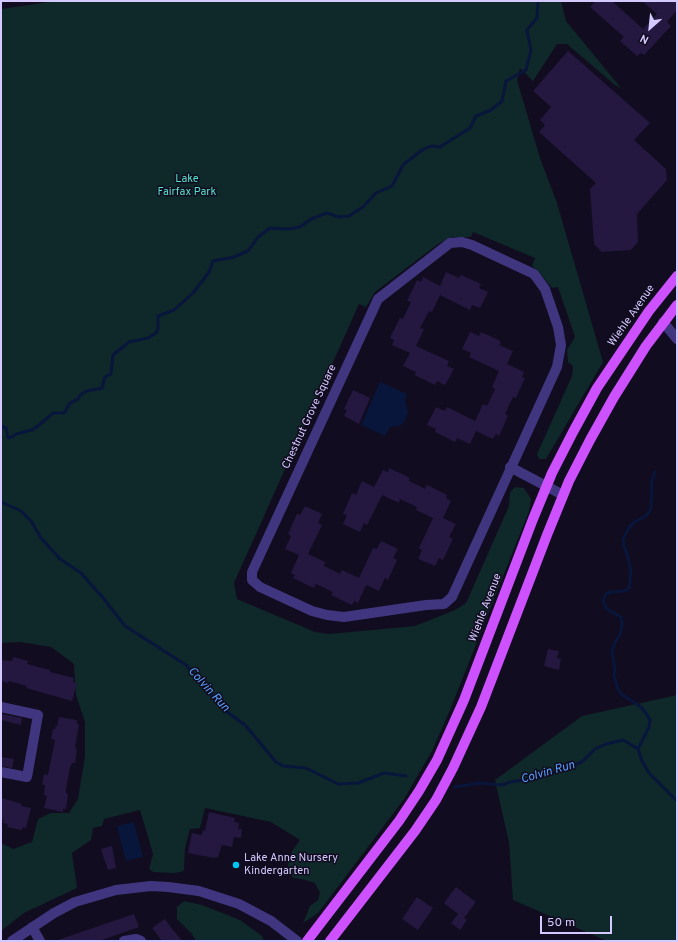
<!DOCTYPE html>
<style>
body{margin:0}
#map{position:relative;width:678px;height:942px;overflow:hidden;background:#110c1f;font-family:Overpass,sans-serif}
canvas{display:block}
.frame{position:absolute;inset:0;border:2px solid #d5caff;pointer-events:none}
.north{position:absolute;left:630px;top:8px;width:40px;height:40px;-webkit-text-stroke:3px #110c1f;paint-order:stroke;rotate:207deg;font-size:11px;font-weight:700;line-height:16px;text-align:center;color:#d5caff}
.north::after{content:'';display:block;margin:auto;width:14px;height:18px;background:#d5caff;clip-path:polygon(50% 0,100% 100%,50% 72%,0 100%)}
.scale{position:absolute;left:540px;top:916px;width:72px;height:18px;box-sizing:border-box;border:2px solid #d5caff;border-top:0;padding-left:5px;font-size:12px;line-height:14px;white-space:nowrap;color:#d5caff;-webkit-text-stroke:3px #110c1f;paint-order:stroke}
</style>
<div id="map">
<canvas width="678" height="942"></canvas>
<div class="frame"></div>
<div class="north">N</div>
<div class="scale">50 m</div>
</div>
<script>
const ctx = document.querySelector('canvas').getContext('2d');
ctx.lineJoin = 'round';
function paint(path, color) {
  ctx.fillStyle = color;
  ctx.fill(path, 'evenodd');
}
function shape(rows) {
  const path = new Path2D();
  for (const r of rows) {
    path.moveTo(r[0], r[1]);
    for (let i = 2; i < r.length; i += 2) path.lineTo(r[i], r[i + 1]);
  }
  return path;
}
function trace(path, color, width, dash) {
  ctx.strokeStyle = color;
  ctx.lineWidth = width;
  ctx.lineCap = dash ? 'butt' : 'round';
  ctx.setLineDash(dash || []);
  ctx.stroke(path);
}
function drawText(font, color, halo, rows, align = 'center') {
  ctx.font = font + ' Overpass,sans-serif';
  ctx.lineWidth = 3;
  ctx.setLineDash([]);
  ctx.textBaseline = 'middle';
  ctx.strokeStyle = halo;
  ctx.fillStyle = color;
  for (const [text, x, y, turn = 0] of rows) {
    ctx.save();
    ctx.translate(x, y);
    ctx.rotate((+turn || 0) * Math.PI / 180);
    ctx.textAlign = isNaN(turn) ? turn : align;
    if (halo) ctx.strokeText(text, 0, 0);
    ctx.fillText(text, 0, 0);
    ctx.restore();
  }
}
paint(shape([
 [56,1,561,1,566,21,621,88,615,85,567,44,557,44,533,81,520,68,517,80,540,158,557,203,603,362,546,459,539,459,537,454,572,376,573,366,568,362,567,350,575,337,558,287,552,288,537,270,532,266,535,258,473,232,471,237,452,237,438,244,375,292,366,307,359,304,234,583,237,599,315,632,329,634,415,626,455,610,466,603,509,506,510,492,515,487,524,488,531,499,529,511,450,710,432,751,404,799,362,855,318,913,303,923,310,906,318,900,320,893,315,883,302,879,294,878,289,874,288,861,292,851,300,840,271,822,205,808,200,828,190,829,185,848,184,870,181,872,173,873,153,872,149,869,153,854,140,810,104,819,102,826,93,828,91,840,72,853,77,888,24,913,1,931,1,843,13,849,32,842,38,819,51,813,69,813,78,799,85,756,85,722,76,695,74,664,51,647,20,642,1,643,1,9],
 [677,695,677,941,607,941,513,900,509,843,495,780,582,716],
 [184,901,202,905,240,920,262,936,264,941,196,941,192,934,177,919,177,907]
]), '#0f2829');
paint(shape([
 [380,382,407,394,405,400,408,412,404,423,399,426,390,427,385,436,361,425],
 [134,822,143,857,126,861,117,826]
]), '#08163c');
trace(shape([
 [1,426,6,428,8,438,12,437,16,434,32,430,38,426,53,413,64,413,70,403,78,399,80,395,87,391,102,388,105,377,111,374,113,355,129,342,148,338,156,333,158,329,158,316,174,310,193,293,209,272,213,261,234,257,248,251,258,237,270,228,288,229,300,227,311,219,327,213,339,217,349,216,363,207,376,193,392,186,403,165,422,150,431,146,440,147,470,128,476,116,491,110,502,101,506,81,526,70,531,50,527,30,537,18,538,1],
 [1,502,21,511,31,521,41,538,60,559,81,573,104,599,125,626,186,665,223,709,245,725,276,762,283,766,306,768,338,784,358,783,384,773,406,776],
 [638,749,649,727,650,720,647,715,641,707,621,694,618,689,614,675,615,669,612,652,615,642,620,635,622,625,621,617,608,610,605,606,603,600,606,594,611,592,625,591,629,588,631,571,628,557,624,546,623,539,630,526,635,522,647,515,651,508,652,481,655,472],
 [455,787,479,783,502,785,510,782,542,777,582,762,595,749,606,744,623,740,638,749,642,761,649,773,677,801]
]), '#08163c', 3);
paint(shape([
 [596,1,612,1,643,29,657,14,642,1,677,1,677,10,667,22,671,26,644,55,641,53,637,56,620,41,624,37,590,7],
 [568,51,650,123,634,140,666,169,667,180,637,214,638,242,631,250,602,252,594,244,590,189,596,183,539,132,545,125,540,120,551,107,533,91],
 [446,272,459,278,461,275,481,284,479,288,488,292,480,308,472,305,470,310,440,295,432,312,429,311,420,328,424,329,416,346,449,361,447,366,454,369,445,385,437,381,435,385,415,375,416,372,403,366,410,353,392,345,394,340,390,338,400,318,403,319,411,302,407,301,417,280,421,282,423,277,440,286],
 [470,332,479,336,481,332,501,341,499,345,513,351,507,364,524,372,522,377,525,378,516,398,513,397,505,414,508,416,499,436,496,434,493,439,476,431,470,444,457,438,455,442,435,432,436,429,427,425,436,407,445,411,447,407,475,421,483,404,487,406,495,389,492,387,499,371,469,357,471,353,462,349],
 [353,390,370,398,359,424,344,416,347,410,344,409],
 [389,468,410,478,409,481,425,489,427,485,447,495,446,498,451,501,443,518,456,524,449,537,453,539,443,560,439,558,435,566,418,559,422,550,419,548,433,518,416,510,417,507,400,499,399,503,382,495,367,525,364,523,360,532,343,524,347,515,343,514,352,493,356,495,362,481,374,487,383,470,388,472],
 [305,506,322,514,318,523,322,525,308,554,325,562,324,566,340,574,342,570,359,578,373,548,377,549,381,541,398,549,393,558,397,560,388,580,385,578,379,591,366,585,358,603,354,601,352,605,331,595,333,592,316,584,314,588,293,578,295,575,291,573,299,555,285,549,291,536,288,534,297,514,300,515],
 [548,649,559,651,557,658,561,659,559,670,544,666],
 [13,657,28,661,27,664,50,670,50,672,74,678,73,682,77,683,72,701,26,688,27,686,9,681,8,683,1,681,1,660,12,661],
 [1,714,22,718,21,725,1,720],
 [59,717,77,720,77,724,79,724,75,748,77,749,75,763,72,763,70,767,66,789,66,793,68,794,66,809,63,809,63,812,44,808,47,796,44,795,45,785,42,785,44,774,48,775,55,740,51,739,53,729,55,729,56,726,57,726],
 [1,757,14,759,12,768,1,766],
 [2,798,22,804,21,806,31,808,26,828,23,827,22,830,7,827,8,824,3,823,4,820,1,819,1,800],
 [209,812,235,818,234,822,239,823,238,829,242,829,241,838,234,837,232,847,222,845,218,857,215,857,214,858,188,853,192,833,202,835,203,830,205,831],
 [112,846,116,868,108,870,101,849],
 [456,887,476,902,464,918,467,920,460,930,451,923,458,914,444,903],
 [417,897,433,908,418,930,402,919],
 [134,914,139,927,99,941,58,941,58,940],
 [165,919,170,926,182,941,162,941,152,928]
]), '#241840');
trace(shape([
 [462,242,472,245,534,274,545,289,558,327,561,345,557,367,452,597,444,604,426,605,344,617,327,615,312,611,260,587,252,580,252,572,378,299,450,243,462,242],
 [663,322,677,339],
 [510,467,563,495],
 [1,707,38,715,27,777,1,772],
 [32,927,40,941],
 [12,941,54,913,75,902,116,890,151,886,168,887,199,891,239,904,271,921,297,941],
 [124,941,136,939,141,941]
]), '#40367f', 10);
trace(shape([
 [307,941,399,821,419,791,437,760,464,700,533,519,552,473,573,432,597,388,649,311,677,276],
 [330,941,415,831,436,800,453,768,481,707,547,535,569,481,590,440,614,397,646,346,677,305]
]), '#ce51ff', 10);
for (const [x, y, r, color] of [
 [236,865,4,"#00c6f5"]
]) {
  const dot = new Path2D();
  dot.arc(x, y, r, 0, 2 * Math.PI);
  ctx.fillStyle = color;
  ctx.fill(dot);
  trace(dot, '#110c1f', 1.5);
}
drawText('11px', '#55e0ca', '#110c1f', [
 ["Lake",187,180],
 ["Fairfax Park",187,193]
]);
drawText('11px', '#d5caff', '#110c1f', [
 ["Wiehle Avenue",632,316,-55],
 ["Chestnut Grove Square",310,417,-65],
 ["Wiehle Avenue",486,608,-69]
]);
drawText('11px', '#d5caff', '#110c1f', [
 ["Lake Anne Nursery",244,859],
 ["Kindergarten",244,872]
], 'left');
drawText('italic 12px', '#58a2ff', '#110c1f', [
 ["Colvin Run",208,690,48],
 ["Colvin Run",548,773,-16]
]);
</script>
